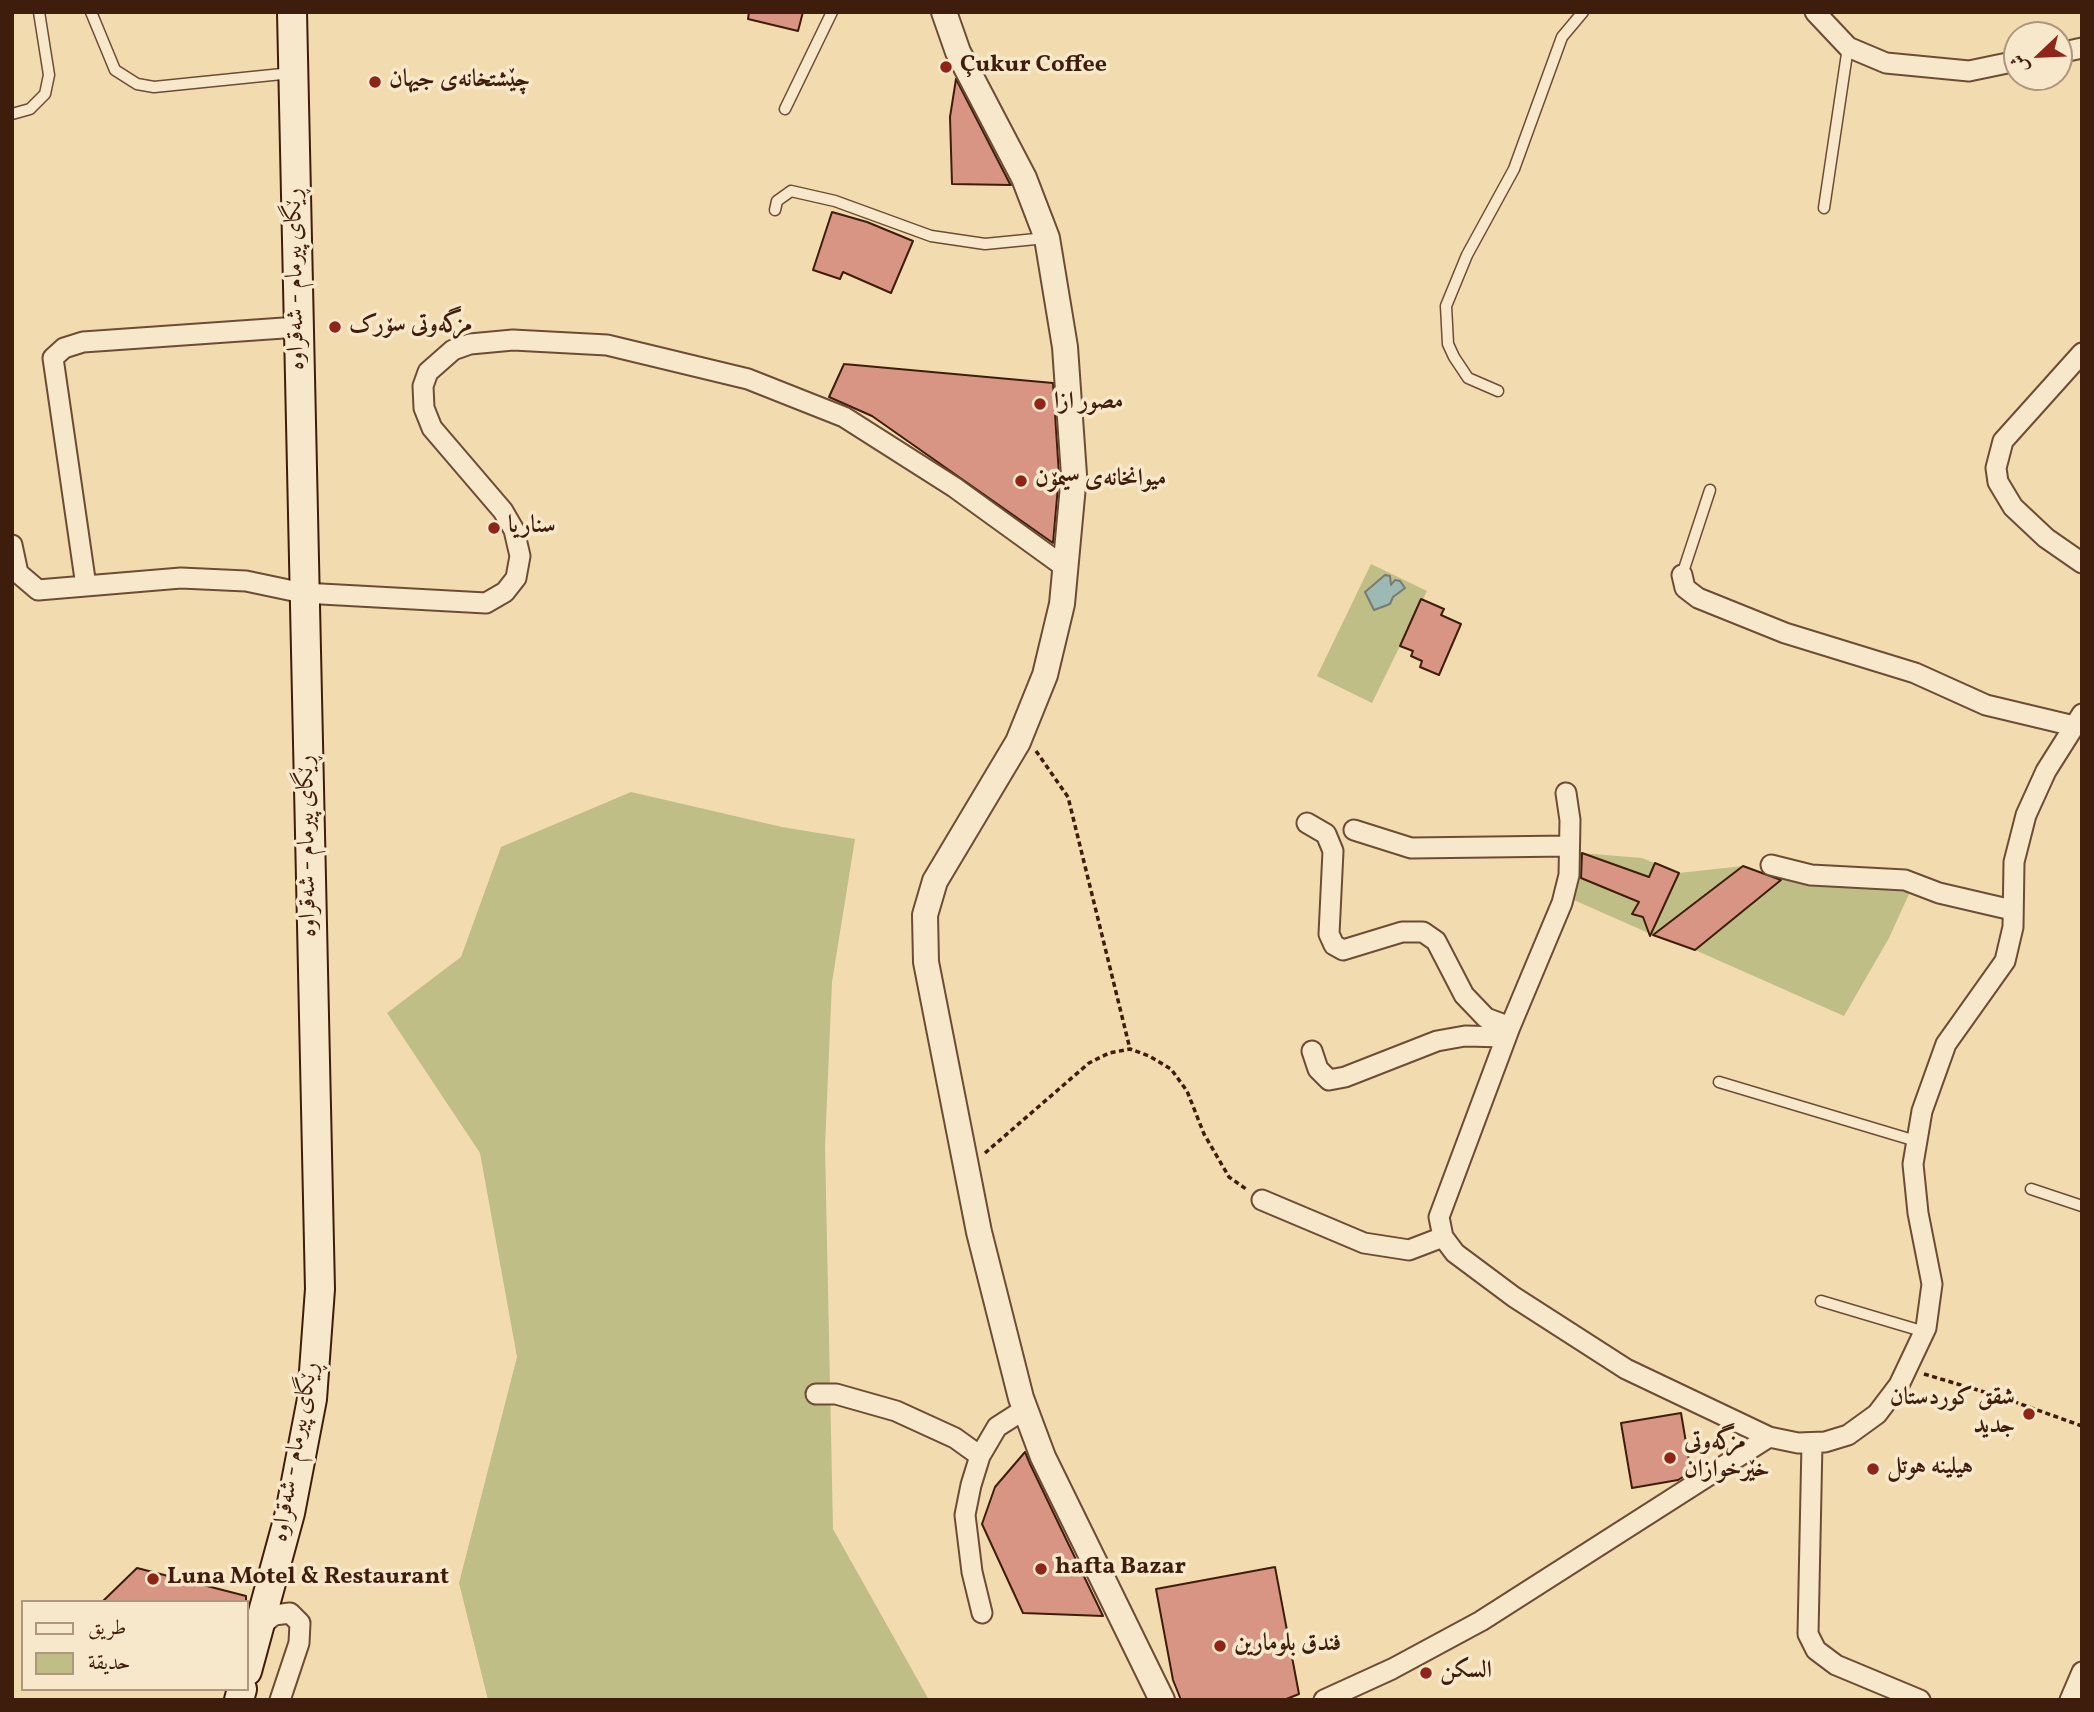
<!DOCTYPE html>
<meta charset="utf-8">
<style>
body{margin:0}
#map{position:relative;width:2094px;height:1712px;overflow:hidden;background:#f2dbaf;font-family:Vollkorn,Amiri,serif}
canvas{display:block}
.frame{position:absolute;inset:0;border:14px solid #3f1d0c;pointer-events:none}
.legend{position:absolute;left:21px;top:1600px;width:228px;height:91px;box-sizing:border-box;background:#f7e8cb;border:2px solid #ad977f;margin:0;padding:9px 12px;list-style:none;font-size:21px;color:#3f1d0c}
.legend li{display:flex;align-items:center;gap:14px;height:35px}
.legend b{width:35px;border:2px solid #ad977f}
.north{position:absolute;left:2003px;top:21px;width:70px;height:70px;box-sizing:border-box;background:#f7e8cb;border:2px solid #ad977f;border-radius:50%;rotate:247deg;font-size:19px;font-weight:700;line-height:28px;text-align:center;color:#3f1d0c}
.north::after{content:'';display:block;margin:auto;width:24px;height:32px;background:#8f2418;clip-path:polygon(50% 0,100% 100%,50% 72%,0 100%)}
</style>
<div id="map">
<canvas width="2094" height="1712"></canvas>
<div class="frame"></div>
<ul class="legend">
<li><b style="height:9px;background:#f7e8cb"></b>طريق</li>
<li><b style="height:19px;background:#bfbe87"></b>حديقة</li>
</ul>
<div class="north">ش</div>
</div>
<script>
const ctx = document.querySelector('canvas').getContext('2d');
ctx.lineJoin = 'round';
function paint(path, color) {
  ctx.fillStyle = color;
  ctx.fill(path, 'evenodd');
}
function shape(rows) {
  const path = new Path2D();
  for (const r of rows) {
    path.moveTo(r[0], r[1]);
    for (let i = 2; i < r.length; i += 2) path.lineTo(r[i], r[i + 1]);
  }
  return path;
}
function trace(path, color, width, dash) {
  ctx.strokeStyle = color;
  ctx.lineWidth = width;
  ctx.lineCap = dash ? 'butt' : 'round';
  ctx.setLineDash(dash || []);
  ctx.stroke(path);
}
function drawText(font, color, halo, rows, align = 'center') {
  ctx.font = font + ' Vollkorn,Amiri,serif';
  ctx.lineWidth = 7;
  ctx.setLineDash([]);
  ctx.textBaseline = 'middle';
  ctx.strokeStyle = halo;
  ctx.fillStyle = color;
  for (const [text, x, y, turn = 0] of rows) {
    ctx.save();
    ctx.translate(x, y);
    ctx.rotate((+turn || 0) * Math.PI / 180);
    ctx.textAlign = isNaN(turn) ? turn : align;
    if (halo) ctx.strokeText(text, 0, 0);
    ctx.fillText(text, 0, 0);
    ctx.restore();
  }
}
paint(shape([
 [1371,564,1427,591,1372,703,1317,676],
 [631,792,782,827,855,839,832,982,825,1146,833,1529,929,1700,488,1700,459,1583,517,1357,480,1153,387,1013,461,957,501,847],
 [1581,853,1642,858,1679,873,1743,866,1653,935,1567,897],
 [1785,877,1898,886,1909,894,1889,938,1844,1016,1695,950]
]), '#bfbe87');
const water = shape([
 [1385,575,1390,576,1391,585,1395,580,1400,581,1405,588,1393,597,1390,604,1374,610,1365,592,1385,575]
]);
paint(water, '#9db9b3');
trace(water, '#777b70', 2);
const building = shape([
 [749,12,803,12,798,31,748,19,749,12],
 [956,79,1010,184,1011,185,952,184,950,117,956,79],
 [832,212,867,222,913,241,891,293,843,272,840,279,813,270,832,212],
 [844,364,1053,383,1059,475,1053,543,872,416,829,397,844,364],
 [1421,599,1444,609,1441,615,1461,624,1439,675,1420,667,1422,661,1411,656,1413,651,1400,646,1421,599],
 [1582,853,1649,877,1655,863,1679,873,1650,936,1643,917,1632,914,1639,902,1581,878,1582,853],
 [1743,866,1781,880,1695,950,1653,935,1743,866],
 [1681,1413,1691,1472,1678,1480,1632,1488,1621,1423,1681,1413],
 [1025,1452,1030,1464,1103,1616,1023,1613,982,1524,995,1487,1025,1452],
 [1275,1567,1299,1694,1284,1700,1181,1700,1173,1680,1156,1589,1275,1567],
 [137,1568,246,1596,246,1602,102,1602,137,1568]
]);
paint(building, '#d89583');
trace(building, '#3f1d0c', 2);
const service = shape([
 [91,12,115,70,137,84,154,87,292,73],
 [785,109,832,12],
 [12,114,30,109,45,94,49,75,39,12],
 [1824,208,1848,47],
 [775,210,777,201,791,191,835,201,931,236,985,244,1046,238],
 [1498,391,1468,378,1454,357,1448,344,1446,306,1467,255,1514,169,1562,37,1583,12],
 [1682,575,1710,490],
 [1719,1082,1916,1141],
 [2031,1189,2082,1206],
 [1821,1301,1925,1332]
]);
const minor = shape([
 [1815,12,1848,47,1886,63,1969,71,2017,61],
 [2059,53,2082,48],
 [2082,353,2003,441,1996,468,1998,482,2013,507,2046,538,2082,563],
 [12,545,18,573,38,590,181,578,246,581,303,593,486,603,505,592,516,578,520,556,514,530,503,511,432,428,424,408,423,386,428,372,453,350,470,344,513,340,607,345,748,379,844,417,954,487,1066,568],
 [1682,575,1685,588,1698,598,1785,633,1915,673,1986,705,2074,726],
 [86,586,53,358,64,348,83,342,298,327],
 [1566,793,1570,820,1569,875,1562,903,1510,1027,1439,1217,1443,1237,1455,1253,1514,1297,1626,1369,1769,1437,1798,1443,1825,1442,1848,1435,1877,1414,1899,1385,1926,1328,1932,1284,1918,1213,1913,1164,1922,1111,1946,1044,2005,961,2013,927,2014,862,2026,815,2046,771,2082,714],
 [1307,823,1326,834,1333,851,1329,934,1334,945,1343,950,1402,932,1423,932,1436,941,1464,995,1486,1018,1510,1027],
 [1354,830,1411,848,1568,846],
 [1771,865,1811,875,1905,880,1939,893,2012,910],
 [1312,1051,1318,1069,1329,1080,1345,1077,1437,1041,1465,1036,1506,1037],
 [1262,1200,1364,1243,1409,1250,1443,1237],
 [816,1394,836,1394,896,1411,955,1438,980,1456],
 [1812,1443,1808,1634,1816,1650,1836,1665,1920,1700],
 [982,1613,972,1572,965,1515,971,1485,980,1456,997,1427,1025,1409],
 [259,1627,274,1615,290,1613,300,1623,299,1643,280,1700],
 [1324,1700,1392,1669,1481,1621,1769,1437],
 [2070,1700,2082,1672]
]);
const tertiary = shape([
 [944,12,958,52,1024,178,1047,238,1065,347,1074,475,1062,604,1045,675,1018,742,935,881,925,915,926,962,979,1232,1021,1398,1043,1457,1162,1700]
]);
const secondary = shape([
 [247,1671,290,1513,312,1399,320,1289,292,12],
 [239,1700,242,1689]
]);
trace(service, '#6c4c35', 13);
trace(minor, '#6c4c35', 23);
trace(tertiary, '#6c4c35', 28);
trace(secondary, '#3f1d0c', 32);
trace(shape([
 [1036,751,1068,797,1130,1049],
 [985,1153,1089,1063,1109,1053,1130,1049,1149,1056,1171,1069,1187,1091,1204,1134,1229,1177,1246,1189],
 [1924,1374,2001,1397,2082,1426]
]), '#3f1d0c', 3.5, [5, 3.5]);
trace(service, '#f7e8cb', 10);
trace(minor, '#f7e8cb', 19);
trace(tertiary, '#f7e8cb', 24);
trace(secondary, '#f7e8cb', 28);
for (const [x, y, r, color] of [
 [946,67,7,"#8f2418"],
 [375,82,7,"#8f2418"],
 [335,327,7,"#8f2418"],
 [1040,404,7,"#8f2418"],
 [1021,481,7,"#8f2418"],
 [494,528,7,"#8f2418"],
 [2029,1414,7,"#8f2418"],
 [1670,1458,7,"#8f2418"],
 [1873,1469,7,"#8f2418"],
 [1041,1569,7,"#8f2418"],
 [153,1579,7,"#8f2418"],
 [1220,1646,7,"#8f2418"],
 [1426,1673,7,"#8f2418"]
]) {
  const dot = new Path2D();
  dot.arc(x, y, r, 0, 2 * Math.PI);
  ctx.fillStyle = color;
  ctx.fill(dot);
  trace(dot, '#f7e8cb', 2.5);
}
drawText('bold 24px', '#3f1d0c', '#f7e8cb', [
 ["Çukur Coffee",960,67],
 ["چێشتخانەی جیهان",389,82],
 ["مزگەوتی سۆرک",349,327],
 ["مصور ازا",1054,404],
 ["میوانخانەی سیمۆن",1035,481],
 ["سناريا",508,528],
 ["شقق كوردستان",2015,1400,"right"],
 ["جديد",2015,1428,"right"],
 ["مزگەوتی",1684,1444],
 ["خێرخوازان",1684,1472],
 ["هيلينه هوتل",1887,1469],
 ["hafta Bazar",1055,1569],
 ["Luna Motel & Restaurant",167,1579],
 ["فندق بلومارين",1234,1646],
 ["السكن",1440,1673]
], 'left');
drawText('24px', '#3f1d0c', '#f7e8cb', [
 ["ڕێگای پیرمام - شەقراوە",297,279,-91],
 ["ڕێگای پیرمام - شەقراوە",309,846,-91],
 ["ڕێگای پیرمام - شەقراوە",297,1452,-80]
]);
</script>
